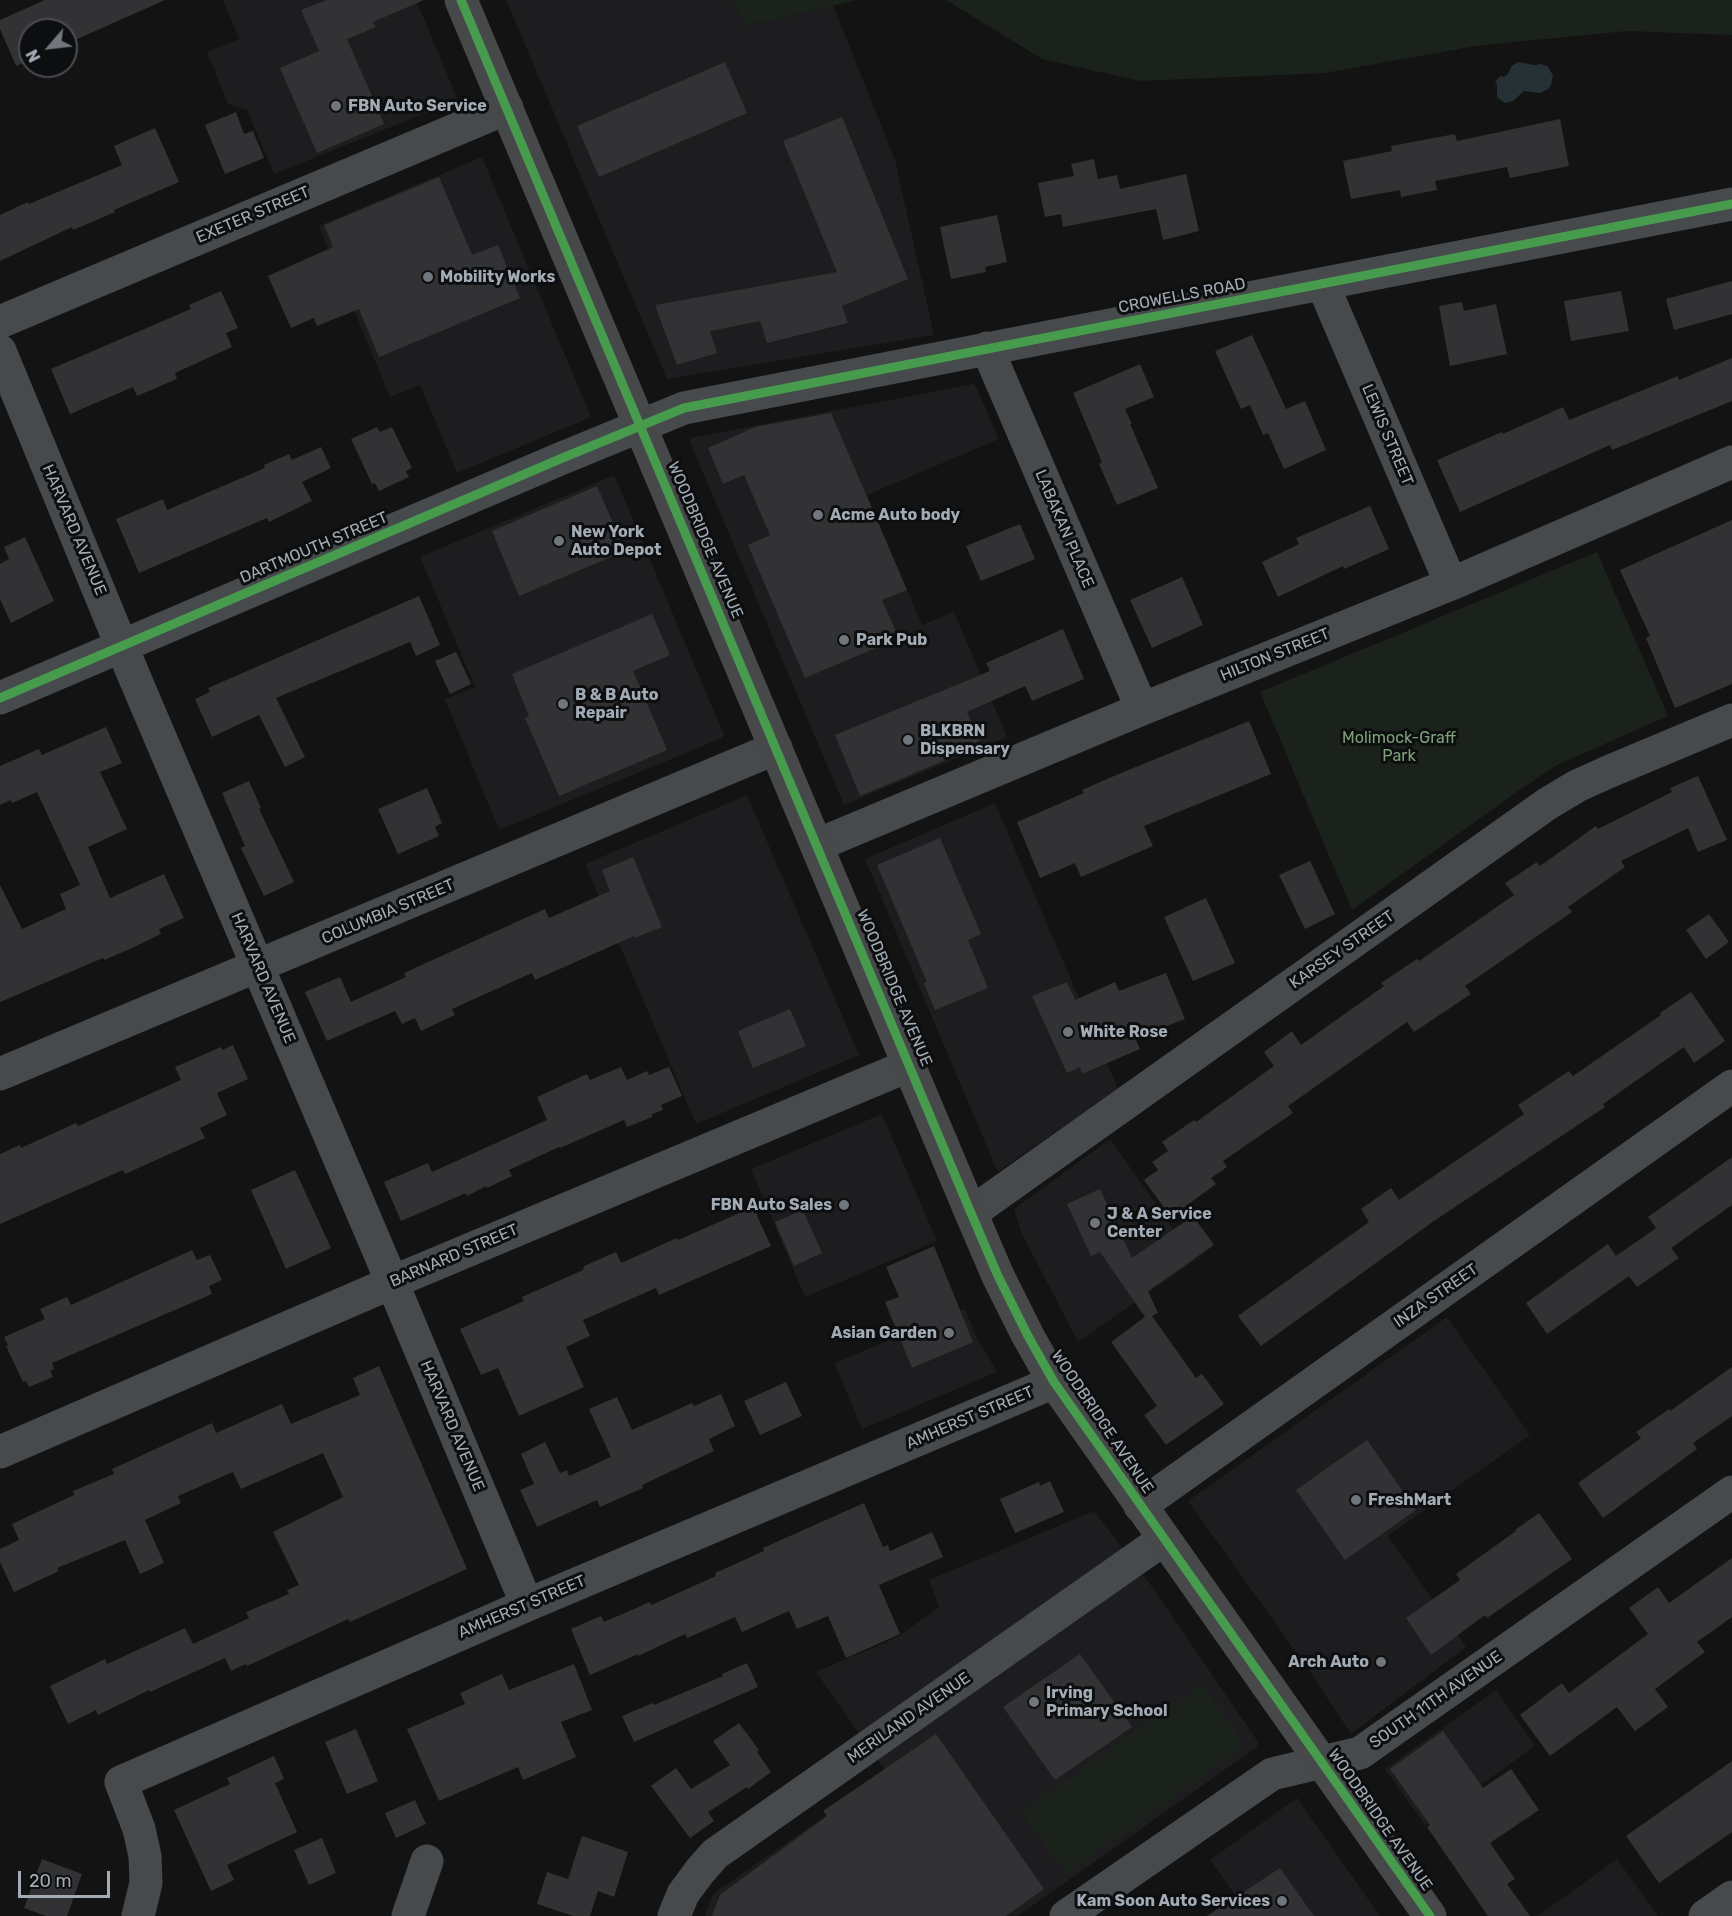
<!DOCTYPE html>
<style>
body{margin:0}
#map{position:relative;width:1732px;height:1916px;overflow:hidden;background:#131313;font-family:Rubik,sans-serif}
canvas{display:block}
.north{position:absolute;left:18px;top:18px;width:60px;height:60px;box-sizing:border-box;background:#0d0e0f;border:2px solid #494d51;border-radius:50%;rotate:242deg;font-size:16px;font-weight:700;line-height:24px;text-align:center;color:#a3acb5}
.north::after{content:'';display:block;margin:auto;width:21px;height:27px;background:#71767c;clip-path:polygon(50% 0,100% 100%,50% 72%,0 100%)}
.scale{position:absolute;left:18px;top:1871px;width:92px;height:27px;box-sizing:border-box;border:3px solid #a3acb5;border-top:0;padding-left:8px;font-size:18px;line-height:21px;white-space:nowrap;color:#a3acb5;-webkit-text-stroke:4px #0d0e0f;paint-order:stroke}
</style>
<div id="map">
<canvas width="1732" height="1916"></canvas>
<div class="north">N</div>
<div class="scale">20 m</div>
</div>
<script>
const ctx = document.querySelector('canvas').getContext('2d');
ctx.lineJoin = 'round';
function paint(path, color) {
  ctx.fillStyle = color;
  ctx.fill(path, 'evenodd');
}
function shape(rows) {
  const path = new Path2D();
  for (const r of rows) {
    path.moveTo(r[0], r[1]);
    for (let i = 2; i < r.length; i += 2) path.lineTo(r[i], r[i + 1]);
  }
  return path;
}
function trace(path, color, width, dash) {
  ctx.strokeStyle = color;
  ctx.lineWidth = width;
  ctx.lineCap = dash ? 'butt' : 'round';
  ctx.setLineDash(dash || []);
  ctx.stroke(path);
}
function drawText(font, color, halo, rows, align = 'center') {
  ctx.font = font + ' Rubik,sans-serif';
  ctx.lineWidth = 6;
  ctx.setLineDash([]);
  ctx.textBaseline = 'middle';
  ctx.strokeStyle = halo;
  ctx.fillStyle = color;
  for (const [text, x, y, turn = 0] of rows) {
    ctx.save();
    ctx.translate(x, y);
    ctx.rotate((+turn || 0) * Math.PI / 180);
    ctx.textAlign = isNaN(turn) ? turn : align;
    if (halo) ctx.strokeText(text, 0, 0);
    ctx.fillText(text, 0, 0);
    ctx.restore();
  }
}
paint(shape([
 [223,0,416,0,458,100,274,174,247,110,228,104,207,52,239,39],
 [506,0,731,0,748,25,833,5,895,160,934,335,667,379],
 [482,157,591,417,457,473,420,385,390,397,319,226],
 [973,384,976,387,999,439,867,495,922,625,954,612,1007,737,844,805,690,442,691,438],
 [612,476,615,477,724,735,722,738,499,830,445,699,475,687,420,557],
 [747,795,859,1055,696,1124,585,864],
 [995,803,1118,1089,999,1171,996,1168,865,859],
 [882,1114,937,1241,805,1297,751,1169],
 [1110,1139,1195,1260,1078,1342,1021,1232,1014,1209],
 [965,1309,976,1336,997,1372,862,1429,834,1363],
 [1447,1317,1530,1435,1388,1536,1466,1647,1351,1734,1306,1666,1188,1501],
 [1094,1511,1153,1588,1258,1742,1257,1747,1018,1916,705,1916,713,1894,887,1773,816,1672,896,1638,939,1607,929,1580],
 [1496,1690,1535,1746,1425,1825,1385,1769],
 [1297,1798,1380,1916,1250,1916,1210,1860],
 [1617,1859,1658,1916,1537,1916,1553,1905]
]), '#1d1d1f');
paint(shape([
 [731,0,857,0,748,25],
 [946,0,1732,0,1732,35,1627,31,1475,46,1325,73,1141,81,1042,59],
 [1597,552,1668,716,1557,765,1518,791,1352,910,1260,692],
 [1202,1684,1245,1746,1066,1874,1022,1812]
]), '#1b221b');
paint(shape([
 [1518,62,1534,65,1540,64,1547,66,1549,68,1553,76,1551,85,1548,89,1540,93,1524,91,1513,101,1505,103,1497,97,1497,85,1495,82,1500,76,1504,77,1507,75,1512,66]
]), '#263135');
paint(shape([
 [45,0,165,0,66,44,66,30,30,30,30,60,16,66,0,29,0,20],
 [327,0,424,0,373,22,376,27,347,39,384,124,317,153,280,68,319,51,301,10],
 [725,62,747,113,599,177,577,126],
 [236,112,244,134,253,131,264,158,225,174,205,125],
 [842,117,908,279,842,306,848,323,767,343,760,321,710,331,717,353,677,365,655,305,837,272,783,141],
 [1560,119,1569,166,1510,178,1507,167,1435,181,1437,190,1401,197,1400,190,1351,199,1343,161,1392,151,1391,146,1455,134,1457,141],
 [155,128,179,182,114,210,115,212,73,230,72,227,0,261,0,215,28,202,29,204,122,165,114,146],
 [1094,159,1098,179,1117,175,1120,189,1186,174,1199,231,1163,240,1156,209,1063,227,1061,214,1045,217,1038,183,1074,176,1071,164],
 [439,177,472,255,498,245,520,298,379,357,359,309,317,326,314,318,291,328,268,276,333,247,324,225],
 [997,215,1007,262,985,267,986,272,951,279,940,227],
 [1732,281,1732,314,1674,330,1666,299],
 [221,291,238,328,226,333,232,347,175,373,177,379,137,396,133,387,70,414,51,369,191,309,189,305],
 [1621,291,1629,331,1571,341,1564,301],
 [1462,302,1464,311,1496,304,1507,354,1450,366,1439,306],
 [1252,335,1286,409,1305,401,1326,450,1284,469,1268,433,1263,435,1250,405,1241,409,1215,351],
 [1732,358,1732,401,1612,450,1610,445,1460,512,1437,460,1502,432,1503,434,1563,407,1569,420,1678,376,1679,380],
 [1140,364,1154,397,1125,409,1132,424,1130,424,1158,488,1117,505,1099,464,1102,462,1073,393],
 [831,413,907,590,882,600,899,638,805,678,748,545,770,535,744,475,723,484,708,448,755,427],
 [377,427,380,432,392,427,412,468,406,471,409,477,379,491,375,483,372,484,351,439],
 [321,447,331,468,302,482,312,501,269,522,267,518,139,573,116,519,163,499,167,510,265,468,264,465,289,454,292,460],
 [597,486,625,551,519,596,492,531],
 [1370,506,1389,549,1344,569,1343,566,1278,597,1262,562,1299,544,1296,538],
 [1732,520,1732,684,1675,708,1646,638,1650,636,1620,570],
 [1020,524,1035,559,981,581,966,546],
 [25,537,54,601,11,623,0,599,0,564,9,559,4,547],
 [1182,577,1203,625,1152,648,1130,600],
 [419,596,440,645,416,656,410,642,276,698,305,757,285,767,259,715,212,737,195,699,210,692,208,688],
 [652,614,670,655,633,671,667,750,559,796,525,718,529,716,512,674],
 [1063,629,1084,679,1032,701,1025,686,967,712,981,745,860,796,835,735,990,671,986,663],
 [456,652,471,684,450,694,435,661],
 [1249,721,1271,774,1144,826,1153,846,1081,877,1075,863,1040,878,1017,822,1084,793,1082,790,1121,773],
 [106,727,122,763,100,772,127,829,88,847,110,898,164,874,184,918,159,929,161,934,132,948,104,960,103,958,0,1002,0,885,22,929,66,909,60,894,80,885,37,792,12,803,11,800,0,805,0,766,39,749,42,755],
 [1698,776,1727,840,1698,852,1688,828,1621,861,1625,867,1568,907,1572,912,1465,986,1471,994,1414,1032,1407,1022,1288,1106,1293,1113,1223,1161,1227,1167,1211,1178,1216,1184,1171,1217,1144,1180,1158,1170,1152,1162,1168,1151,1162,1142,1194,1120,1196,1122,1274,1066,1264,1052,1292,1031,1301,1045,1384,986,1381,983,1417,959,1419,961,1514,895,1505,883,1537,862,1540,866,1596,826,1598,829,1672,792,1670,788],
 [249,781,261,808,259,809,294,882,264,896,241,848,245,846,222,793],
 [427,788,442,823,435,827,439,836,398,854,378,809],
 [940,838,981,934,968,940,988,988,935,1010,924,983,927,982,877,865],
 [633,857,662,927,635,938,634,936,535,980,532,973,452,1009,455,1015,421,1031,415,1018,402,1024,395,1011,327,1041,305,992,340,977,351,1002,406,977,404,973,545,909,549,918,610,891,602,870],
 [1310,861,1335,914,1305,929,1279,875],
 [1206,898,1235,963,1193,981,1164,917],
 [1709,914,1729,942,1706,959,1686,930],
 [1166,973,1185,1019,1135,1038,1140,1049,1082,1074,1080,1067,1067,1073,1032,996,1067,982,1075,1000,1115,982,1119,991],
 [1691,992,1725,1041,1694,1063,1684,1047,1603,1104,1605,1107,1434,1221,1261,1346,1238,1316,1369,1222,1361,1209,1391,1188,1399,1200,1524,1114,1518,1105,1569,1071,1573,1076,1661,1015,1660,1013],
 [790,1009,806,1046,753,1068,738,1031],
 [233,1045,248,1079,217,1093,227,1115,200,1128,205,1138,125,1174,123,1170,0,1224,0,1154,20,1145,21,1148,76,1123,78,1126,181,1080,175,1067,221,1047,222,1050],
 [621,1067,627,1080,647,1071,649,1075,669,1067,682,1096,661,1105,663,1110,652,1114,652,1117,627,1127,624,1120,560,1148,559,1147,509,1170,512,1176,487,1188,486,1186,467,1196,466,1193,401,1221,384,1182,428,1163,432,1172,547,1120,537,1097,587,1074,590,1080],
 [1732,1157,1732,1205,1671,1248,1679,1258,1637,1287,1629,1276,1547,1334,1526,1303,1608,1244,1616,1256,1656,1228,1648,1217],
 [295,1170,331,1248,286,1269,251,1190],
 [1100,1189,1132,1258,1193,1216,1214,1245,1148,1291,1158,1313,1152,1316,1196,1378,1202,1374,1224,1404,1166,1445,1144,1415,1157,1406,1111,1342,1145,1317,1100,1252,1091,1256,1067,1204],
 [753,1207,771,1246,659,1295,656,1288,583,1320,590,1336,566,1347,584,1387,519,1416,498,1368,481,1375,460,1329,524,1301,522,1297,583,1270,584,1266,616,1252,621,1263,677,1238,678,1240],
 [803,1210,822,1253,794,1266,775,1222],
 [934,1246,973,1342,912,1368,885,1302,899,1297,886,1267],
 [192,1250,197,1260,210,1255,222,1280,209,1286,212,1294,52,1363,54,1369,50,1371,53,1377,29,1387,26,1381,23,1382,6,1346,8,1345,4,1337,45,1319,40,1309,67,1297,71,1305],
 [379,1366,467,1569,350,1622,348,1619,247,1666,246,1664,231,1671,225,1658,150,1692,149,1690,98,1715,96,1710,68,1724,50,1686,105,1659,107,1664,185,1628,193,1644,249,1618,246,1612,289,1594,287,1590,299,1585,273,1532,343,1497,323,1453,241,1489,233,1472,178,1496,181,1503,145,1520,164,1563,140,1574,125,1540,57,1568,59,1571,14,1592,0,1562,0,1549,19,1540,12,1524,74,1495,73,1491,114,1474,112,1469,212,1423,216,1433,282,1404,291,1424,360,1395,353,1378],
 [1732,1367,1732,1416,1693,1443,1697,1449,1603,1518,1578,1483,1641,1438,1636,1432,1669,1409,1670,1411],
 [786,1382,802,1416,760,1435,744,1401],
 [721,1394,735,1426,709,1439,714,1451,642,1485,643,1488,600,1507,597,1500,537,1527,520,1490,534,1484,521,1454,545,1442,560,1473,567,1470,569,1476,611,1457,589,1409,617,1397,632,1430,692,1403,694,1406],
 [1367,1440,1416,1510,1345,1560,1296,1490],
 [1050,1481,1064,1512,1015,1533,1000,1499,1039,1482,1040,1486],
 [864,1503,883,1547,888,1545,890,1551,932,1532,943,1557,879,1585,900,1634,846,1658,828,1616,797,1629,789,1611,742,1632,735,1617,687,1638,685,1634,638,1656,638,1654,590,1675,571,1629,601,1616,604,1622,650,1602,651,1605,716,1576,715,1573,764,1551,763,1548],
 [1539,1513,1572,1559,1487,1618,1485,1615,1431,1655,1406,1618,1460,1580,1456,1574,1516,1531,1515,1530],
 [1732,1558,1732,1617,1697,1642,1705,1652,1655,1689,1668,1707,1635,1731,1617,1707,1550,1756,1520,1715,1562,1683,1569,1693,1648,1634,1629,1608,1658,1587,1669,1603],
 [1080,1654,1132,1727,1055,1780,1003,1707],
 [747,1663,758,1687,634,1742,622,1716,653,1703,654,1705,723,1676,722,1674],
 [574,1664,592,1710,561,1722,576,1757,523,1780,518,1767,439,1801,407,1729,465,1704,460,1693,502,1674,509,1690],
 [739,1723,759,1750,757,1752,771,1772,748,1789,747,1787,708,1812,714,1821,690,1838,651,1786,676,1768,691,1789,730,1765,713,1741],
 [356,1729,378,1781,347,1794,325,1742],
 [1443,1731,1483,1788,1511,1769,1539,1810,1490,1843,1515,1879,1507,1884,1530,1916,1488,1916,1427,1827,1430,1825,1390,1769],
 [936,1734,1044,1889,1006,1916,712,1916,720,1895,827,1816,823,1811],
 [274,1756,284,1779,275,1783,297,1832,227,1865,234,1880,211,1891,174,1810,230,1784,227,1778],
 [1732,1761,1732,1832,1659,1883,1626,1836],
 [415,1800,426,1824,396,1838,385,1813],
 [582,1836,628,1852,614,1897,598,1891,590,1916,573,1916,537,1904,547,1872,568,1879],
 [322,1838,336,1873,309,1885,294,1850],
 [42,1859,82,1874,67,1916,46,1916,24,1908],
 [1280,1868,1314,1916,1207,1916]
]), '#323234');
trace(shape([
 [1323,285,1451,584],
 [0,322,507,108],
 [987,348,1142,709],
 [0,351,134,676,392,1282,527,1605],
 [0,698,560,459,684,408,1732,204],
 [817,845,1142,709,1451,584,1732,462],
 [0,1074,776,748],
 [971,1213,1547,804,1577,786,1608,772,1732,720],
 [0,1452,414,1273,910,1065],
 [1140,1506,1732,1086],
 [138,1916,146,1883,145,1856,139,1829,121,1782,527,1605,1054,1382],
 [408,1916,427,1861],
 [674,1916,683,1894,700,1871,715,1854,1164,1539],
 [1066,1916,1272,1774,1360,1753,1732,1492],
 [1705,1916,1732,1897]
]), '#474a4c', 33);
trace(shape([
 [461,0,971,1213,998,1276,1028,1336,1054,1382,1430,1916]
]), '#46484a', 33);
trace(shape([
 [461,0,971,1213,998,1276,1028,1336,1054,1382,1430,1916],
 [0,698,560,459,684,408,1732,204]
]), '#469c4c', 9);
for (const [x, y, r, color] of [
 [336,106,6,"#71767c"],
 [428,277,6,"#71767c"],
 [818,515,6,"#71767c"],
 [559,541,6,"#71767c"],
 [844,640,6,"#71767c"],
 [563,704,6,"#71767c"],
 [908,740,6,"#71767c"],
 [1068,1032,6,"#71767c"],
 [844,1205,6,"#71767c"],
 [1095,1223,6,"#71767c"],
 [949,1333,6,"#71767c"],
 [1356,1500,6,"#71767c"],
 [1381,1662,6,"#71767c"],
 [1034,1702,6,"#71767c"],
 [1282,1901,6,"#71767c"]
]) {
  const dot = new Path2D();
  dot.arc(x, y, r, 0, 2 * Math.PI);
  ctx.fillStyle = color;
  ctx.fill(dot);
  trace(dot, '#0d0e0f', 2);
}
drawText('bold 16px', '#a3acb5', '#0d0e0f', [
 ["FBN Auto Service",348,106],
 ["Mobility Works",440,277],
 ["Acme Auto body",830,515],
 ["New York",571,532],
 ["Auto Depot",571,550],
 ["Park Pub",856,640],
 ["B & B Auto",575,695],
 ["Repair",575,713],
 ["BLKBRN",920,731],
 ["Dispensary",920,749],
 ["White Rose",1080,1032],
 ["FBN Auto Sales",832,1205,"right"],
 ["J & A Service",1107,1214],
 ["Center",1107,1232],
 ["Asian Garden",937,1333,"right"],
 ["FreshMart",1368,1500],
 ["Arch Auto",1369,1662,"right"],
 ["Irving",1046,1693],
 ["Primary School",1046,1711],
 ["Kam Soon Auto Services",1270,1901,"right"]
], 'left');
drawText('16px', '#a3acb5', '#0d0e0f', [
 ["EXETER STREET",253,215,-23],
 ["CROWELLS ROAD",1182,296,-11],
 ["LEWIS STREET",1387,435,67],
 ["LABAKAN PLACE",1064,529,67],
 ["HARVARD AVENUE",74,530,67],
 ["WOODBRIDGE AVENUE",705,540,67],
 ["DARTMOUTH STREET",314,548,-23],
 ["HILTON STREET",1275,655,-22],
 ["COLUMBIA STREET",388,912,-23],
 ["KARSEY STREET",1342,950,-35],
 ["HARVARD AVENUE",263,978,67],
 ["WOODBRIDGE AVENUE",894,988,67],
 ["BARNARD STREET",454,1256,-23],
 ["INZA STREET",1436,1296,-35],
 ["AMHERST STREET",970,1418,-23],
 ["WOODBRIDGE AVENUE",1102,1422,56],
 ["HARVARD AVENUE",452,1426,67],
 ["AMHERST STREET",522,1607,-23],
 ["SOUTH 11TH AVENUE",1436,1700,-35],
 ["MERILAND AVENUE",909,1718,-35],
 ["WOODBRIDGE AVENUE",1380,1820,55]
]);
drawText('16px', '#7da279', '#0d0e0f', [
 ["Molimock-Graff",1399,738],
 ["Park",1399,756]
]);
</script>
